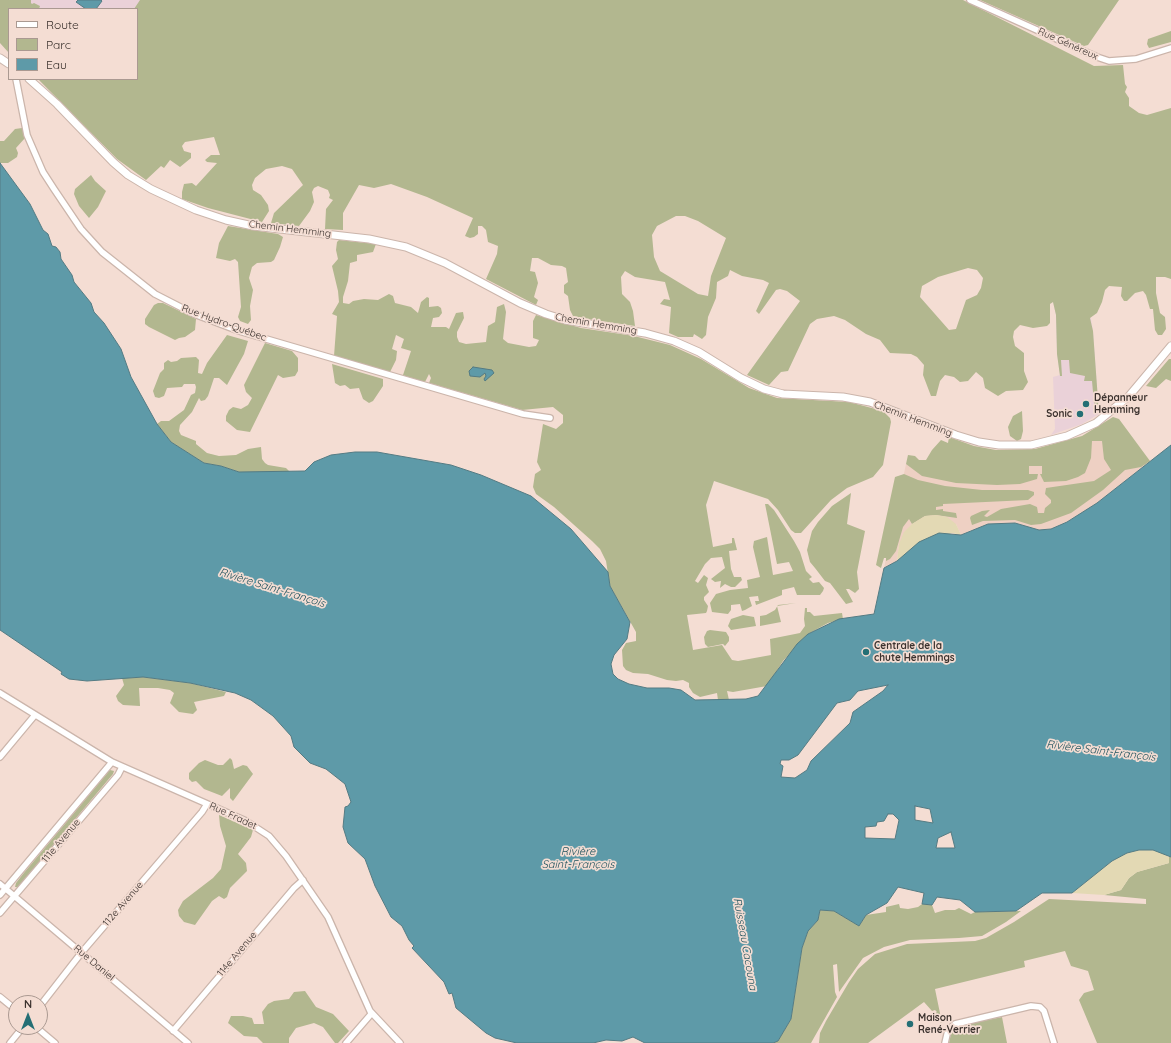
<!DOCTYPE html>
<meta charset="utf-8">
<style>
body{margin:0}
#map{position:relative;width:1171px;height:1043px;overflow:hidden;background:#f4ddd3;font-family:Quicksand,sans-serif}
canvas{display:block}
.legend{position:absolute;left:8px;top:8px;width:130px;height:72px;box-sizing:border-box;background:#f4ddd3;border:1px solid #aa9991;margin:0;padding:5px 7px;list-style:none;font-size:12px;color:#3b322e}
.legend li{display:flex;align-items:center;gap:8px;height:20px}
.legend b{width:20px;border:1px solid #aa9991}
.north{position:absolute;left:8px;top:995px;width:40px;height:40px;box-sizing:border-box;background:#f4ddd3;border:1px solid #aa9991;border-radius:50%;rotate:0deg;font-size:11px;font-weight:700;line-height:16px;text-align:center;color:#3b322e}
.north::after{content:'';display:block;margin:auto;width:14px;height:18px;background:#246f75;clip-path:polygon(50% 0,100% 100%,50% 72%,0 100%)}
</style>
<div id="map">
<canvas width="1171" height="1043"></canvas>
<ul class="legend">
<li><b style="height:5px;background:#fff"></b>Route</li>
<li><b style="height:11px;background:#b2b78f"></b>Parc</li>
<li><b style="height:11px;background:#5e9aa8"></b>Eau</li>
</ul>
<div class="north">N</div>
</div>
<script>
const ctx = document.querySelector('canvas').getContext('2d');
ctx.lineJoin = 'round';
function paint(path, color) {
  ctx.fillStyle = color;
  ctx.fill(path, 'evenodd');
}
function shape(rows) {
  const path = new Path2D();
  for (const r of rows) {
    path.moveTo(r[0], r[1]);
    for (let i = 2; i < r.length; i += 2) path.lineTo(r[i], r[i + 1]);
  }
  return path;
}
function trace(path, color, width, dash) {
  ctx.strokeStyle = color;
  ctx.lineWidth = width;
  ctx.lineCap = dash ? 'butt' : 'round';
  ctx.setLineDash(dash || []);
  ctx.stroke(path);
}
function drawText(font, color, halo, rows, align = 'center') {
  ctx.font = font + ' Quicksand,sans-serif';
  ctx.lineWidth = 3.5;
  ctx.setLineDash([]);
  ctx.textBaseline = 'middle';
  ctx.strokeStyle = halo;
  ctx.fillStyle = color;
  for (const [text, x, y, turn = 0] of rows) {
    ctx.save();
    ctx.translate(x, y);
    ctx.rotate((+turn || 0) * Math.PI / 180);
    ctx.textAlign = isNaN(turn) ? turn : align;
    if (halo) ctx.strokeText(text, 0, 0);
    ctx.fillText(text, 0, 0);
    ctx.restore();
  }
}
paint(shape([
 [0,0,159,0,137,9,9,9,9,53,0,43],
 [1053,301,1090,313,1093,331,1099,414,1082,424,1051,435,1055,429,1053,377,1060,375,1057,354,1056,315]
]), '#ead1d8');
paint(shape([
 [1097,434,1150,461,1084,513,1051,529,1038,530,1015,523,971,530,961,535,956,524,899,544,897,561,884,568,906,464,940,473,968,449,1032,454]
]), '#eed0c3');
paint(shape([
 [0,0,31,0,31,3,32,4,34,3,40,6,39,9,9,9,9,53,0,43],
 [140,0,963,0,1094,66,1123,65,1125,84,1127,87,1125,92,1129,98,1129,106,1139,113,1147,115,1171,108,1171,279,1165,277,1156,277,1156,293,1160,313,1165,317,1166,329,1162,335,1158,335,1155,330,1153,309,1150,309,1146,295,1143,291,1135,293,1127,301,1124,301,1121,296,1122,287,1109,286,1105,290,1102,302,1097,313,1090,318,1093,331,1099,414,1094,403,1092,381,1084,381,1085,376,1070,373,1069,360,1061,360,1062,376,1060,376,1057,354,1056,315,1053,302,1050,304,1050,323,1047,326,1033,328,1020,325,1014,331,1013,337,1015,346,1024,353,1024,371,1028,382,1023,390,1006,391,998,396,985,388,983,378,976,372,968,381,960,382,954,377,945,375,940,381,936,396,931,396,923,375,924,365,917,357,911,354,890,353,880,340,866,334,845,320,834,316,817,319,810,324,788,371,781,372,769,385,747,375,800,301,787,291,780,289,776,290,759,314,756,311,769,283,763,280,742,276,730,270,728,276,717,282,716,298,708,317,706,335,702,339,694,334,693,337,678,337,669,333,671,307,660,304,664,299,670,300,665,282,635,277,625,271,621,277,622,294,630,302,633,311,635,326,588,319,573,316,570,310,568,296,564,293,564,285,568,282,566,268,562,266,551,265,538,258,532,258,530,271,535,272,538,283,534,297,538,300,536,305,486,279,497,254,498,246,488,242,486,230,482,226,478,226,478,234,474,237,470,238,465,236,473,218,427,197,391,184,374,188,359,185,343,213,343,230,325,229,326,209,333,200,329,198,330,195,328,190,318,186,314,188,312,192,314,202,310,211,299,226,271,223,274,213,303,185,292,169,282,166,266,169,255,178,252,185,253,190,261,195,268,205,269,211,262,222,208,208,182,199,182,192,184,184,192,183,196,186,217,163,207,162,205,160,211,155,220,155,214,137,185,142,182,146,184,151,191,153,191,158,180,167,170,160,164,168,161,166,146,180,117,159,38,79,137,79,137,9,134,9],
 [676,216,685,216,698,221,726,238,711,276,708,296,698,294,660,271,654,257,652,235,657,226],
 [968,268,977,270,983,278,981,288,977,295,966,300,956,329,949,330,920,297,922,286,938,277],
 [980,0,1119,0,1088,45,1084,46],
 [1171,31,1171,42,1149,48,1147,44,1148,39],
 [22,128,25,138,16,148,18,153,17,157,8,163,0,163,0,141,4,141,15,129],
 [91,175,95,181,106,191,98,207,89,218,79,206,74,194,75,189],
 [228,226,278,234,283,237,280,247,274,260,271,262,257,263,252,267,249,278,253,290,250,306,251,320,248,324,240,321,238,317,241,307,238,262,235,259,230,261,216,258,219,243],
 [339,240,376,244,373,252,357,255,357,261,350,263,348,281,343,297,343,303,349,304,353,301,364,299,378,300,389,294,393,296,395,303,411,307,418,313,421,302,427,297,429,298,429,307,438,306,441,308,442,313,439,317,433,318,431,327,446,327,449,329,456,313,463,312,464,318,457,332,457,337,459,342,466,344,486,342,488,326,495,322,497,307,504,304,506,312,503,339,508,343,529,347,536,346,539,340,533,338,533,321,536,315,581,328,634,336,670,345,701,359,749,388,777,398,849,402,883,411,890,418,891,422,883,465,873,477,847,488,831,500,801,533,795,533,791,530,778,510,768,499,714,481,706,505,713,547,732,543,732,538,734,538,737,550,729,551,731,569,734,577,741,577,742,580,735,587,731,587,725,584,720,588,721,581,715,582,711,579,725,568,722,557,711,558,705,564,695,581,698,583,704,575,708,578,706,585,709,592,704,597,704,600,708,606,707,611,706,613,687,615,693,650,722,645,732,660,738,661,771,655,770,639,800,633,805,626,804,619,805,608,807,608,807,612,810,612,814,616,842,613,843,619,828,623,808,634,783,661,767,686,733,692,727,691,729,700,718,700,717,693,700,697,693,693,689,687,689,683,683,680,676,681,667,680,648,674,633,673,626,670,623,666,622,650,626,643,636,641,636,632,610,586,606,561,600,549,592,541,554,507,536,494,533,487,535,474,541,470,537,462,543,424,556,429,563,423,563,415,553,407,522,410,429,383,431,378,429,374,425,382,405,376,403,375,411,351,401,348,404,339,396,335,392,349,397,351,396,360,390,372,334,356,337,316,332,314,339,302,338,291,332,266,338,259,336,250,337,242],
 [158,303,163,303,196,319,195,330,185,337,179,338,175,340,149,327,145,324,145,319,154,305],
 [227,335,248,341,244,354,227,385,219,378,214,378,208,396,205,400,201,401,199,398,192,412,180,425,179,431,181,435,196,441,196,444,207,453,219,456,236,455,248,449,261,447,262,459,265,463,268,465,286,468,290,472,239,472,221,466,204,463,171,442,157,424,161,421,169,421,184,410,191,395,195,393,196,387,195,384,184,384,182,387,167,388,164,396,159,398,155,397,153,391,160,373,164,369,164,363,168,360,171,362,177,361,181,358,196,357,199,360,198,373,202,374,207,363],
 [265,343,292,351,298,358,298,371,295,376,283,378,278,375,250,432,237,430,226,421,226,416,229,410,233,407,241,409,248,405,252,398,246,392,244,385],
 [1169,359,1171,359,1171,381,1166,379,1156,388,1146,386],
 [332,364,383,379,383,386,373,401,369,403,363,399,359,388,350,389,345,385,340,386,335,383],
 [1022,411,1023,431,1021,439,1017,441,1010,436,1008,427,1013,416],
 [1113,417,1119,419,1150,461,1141,467,1125,470,1103,490,1071,513,1041,524,1031,525,1015,520,983,521,972,525,970,518,971,516,982,511,990,510,984,516,987,517,1001,509,1030,504,1037,507,1038,513,1044,513,1045,508,1051,503,1051,500,1045,494,1046,488,1094,481,1111,470,1104,459,1102,441,1092,441,1091,458,1085,473,1078,477,1066,481,1044,482,1040,474,1042,474,1042,466,1029,466,1029,474,1038,474,1037,479,1020,484,997,485,956,483,922,476,906,464,908,455,915,456,919,460,926,460,932,450,941,440,948,443,949,437,974,446,996,450,1035,449,1082,436],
 [904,474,918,480,945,486,982,490,1028,490,1034,492,1034,495,1028,500,943,504,943,506,936,507,936,510,943,509,943,511,956,513,957,518,936,515,925,516,912,524,909,519,903,527,896,551,890,559,886,561,886,558,884,558,881,568,876,565,895,477],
 [851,493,847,524,865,531,857,572,859,589,855,593,849,589,846,589,853,602,846,604,830,583,825,581,815,568,810,562,807,550,812,531,818,522,832,506],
 [765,504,768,504,774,510,794,541,800,552,806,571,812,577,809,579,813,583,819,582,824,588,823,591,820,595,797,595,794,587,782,590,782,595,756,605,755,601,759,601,758,596,749,597,752,606,745,610,742,611,740,604,731,605,731,610,728,614,712,612,710,603,716,594,730,590,748,588,747,580,760,577,753,547,754,541,767,537,773,575,793,571,789,562,777,564],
 [796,603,777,606,781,622,760,626,760,616,766,615,775,610,778,605],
 [743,615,754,617,756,626,731,630,728,626,731,619],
 [710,630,726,632,729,637,729,641,725,646,723,644,708,647,705,644,704,637,707,631],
 [143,677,190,683,226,692,224,696,194,702,197,710,193,714,179,712,170,703,174,693,170,690,158,688,139,688,140,706,123,705,118,701,116,696,124,685,122,678],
 [230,758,232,760,234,769,243,765,247,766,253,774,233,801,230,798,230,788,222,796,204,789,196,781,192,782,189,779,189,773,199,763,205,760,218,765,223,765],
 [110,770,114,771,113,774,18,887,15,887,16,883,23,874],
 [219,815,253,830,251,837,238,854,246,863,247,871,230,888,227,897,224,899,219,896,212,901,195,925,184,922,179,916,178,910,183,901,213,878,221,869,226,846,220,826],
 [1169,857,1171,857,1171,1043,1097,1043,1079,1000,1084,993,1094,990,1088,971,1071,966,1065,951,1024,961,1025,967,935,989,942,1023,940,1022,934,1014,937,1012,935,1010,932,1011,924,1002,868,1043,819,1043,820,1033,826,1021,849,982,858,969,875,954,907,944,975,941,986,938,1014,922,1049,899,1146,904,1146,899,1104,895,1121,890,1129,878,1137,872,1169,863],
 [899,904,900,908,908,909,918,907,922,904,932,905,935,913,945,910,955,910,959,908,971,914,975,912,1021,911,1006,922,982,936,959,938,910,940,884,947,863,958,839,992,837,964,833,965,835,992,837,997,811,1043,773,1043,778,1041,791,1019,802,948,808,931,818,920,820,910,834,911,859,926,866,915,886,912,886,907],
 [305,991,316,1007,333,1014,349,1031,338,1043,335,1043,323,1027,314,1023,296,1028,289,1038,289,1043,263,1043,257,1037,244,1036,228,1023,231,1016,243,1016,252,1018,254,1024,264,1024,262,1012,268,1004,274,1001,289,999,294,992],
 [1002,1017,1007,1043,949,1043,951,1033,962,1025]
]), '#b2b78f');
paint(shape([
 [936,515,947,517,956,524,961,535,952,533,897,561,899,544,904,532,912,524,925,516],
 [1139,850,1153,850,1161,852,1169,857,1169,863,1137,872,1129,878,1121,890,1104,895,1072,893,1112,861,1127,853]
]), '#e3d9b4');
const water = shape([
 [78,0,101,0,102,1,96,9,86,9,76,2,78,0],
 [0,163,30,204,43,230,48,234,52,246,56,247,60,252,61,259,72,275,74,282,91,303,94,312,104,323,121,349,131,377,157,424,171,442,204,463,221,466,239,472,305,471,314,462,331,455,355,452,377,452,451,465,481,475,531,496,571,529,608,572,610,586,630,622,627,639,614,655,611,664,613,674,618,679,629,684,647,688,669,688,681,690,695,700,746,699,758,696,797,644,808,634,839,619,874,614,884,568,897,561,919,542,939,533,961,535,988,524,1015,523,1039,530,1051,529,1067,522,1097,503,1171,445,1171,857,1153,850,1139,850,1127,853,1112,861,1072,893,1042,893,1016,911,975,912,960,900,937,897,932,905,922,904,924,893,898,887,887,903,866,915,859,926,834,911,820,910,818,920,808,931,802,948,791,1019,778,1041,773,1043,645,1043,633,1037,622,1041,606,1040,593,1043,517,1043,495,1038,486,1033,456,1008,452,993,449,994,444,982,412,948,414,946,409,940,402,926,391,917,375,886,365,859,348,843,343,827,345,807,348,806,351,802,345,784,326,769,310,763,294,747,291,736,273,716,251,700,235,693,190,683,143,677,87,681,69,679,61,674,62,672,0,630,0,163],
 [888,685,883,691,853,712,850,723,811,761,807,770,795,778,781,777,783,766,780,764,781,760,789,760,798,755,837,703,850,700,858,691,888,685],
 [915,806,930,809,933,823,915,820,915,806],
 [888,814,893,814,899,820,895,839,865,838,865,827,876,826,877,822,884,821,888,814],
 [951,832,955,848,936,848,938,838,951,832],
 [473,367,492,370,494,373,485,381,484,379,486,376,485,373,480,377,470,376,469,371,473,367]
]);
paint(water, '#5e9aa8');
trace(water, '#547b83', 1);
const minor = shape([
 [970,0,1097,57,1109,61,1136,59,1171,48],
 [16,79,27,135,43,172,54,189,81,229,102,252,155,294,194,314,239,331,523,414,550,418],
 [0,693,112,762,246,821,269,836,286,856,328,917,370,1011,400,1043],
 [0,757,35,715],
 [0,884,188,1043],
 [0,895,112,762],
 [0,913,118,775,122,767],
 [0,997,16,1010],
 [40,1006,82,952,202,812,207,804],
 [36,1027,55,1043],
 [173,1031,294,888,303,880],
 [10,1043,23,1027],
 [346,1043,372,1013],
 [945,1043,948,1030,955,1024,1031,1006,1040,1007,1044,1011,1054,1043]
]);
const tertiary = shape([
 [0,58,9,64],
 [29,79,57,104,113,162,128,175,151,189,196,210,226,220,253,226,369,239,406,247,445,263,520,303,546,314,565,320,645,333,674,341,699,352,741,378,764,389,783,394,843,397,870,402,956,435,979,442,999,445,1031,445,1067,436,1096,423,1129,396,1171,346]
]);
trace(minor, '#cbb5ab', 8);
trace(tertiary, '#cbb5ab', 9);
trace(minor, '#fff', 5.5);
trace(tertiary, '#fff', 7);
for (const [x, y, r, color] of [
 [1086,404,4,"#246f75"],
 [1080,414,4,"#246f75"],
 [866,652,4,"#246f75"],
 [910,1024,4,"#246f75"]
]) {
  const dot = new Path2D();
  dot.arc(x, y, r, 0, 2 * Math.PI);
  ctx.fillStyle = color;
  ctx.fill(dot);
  trace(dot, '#f4ddd3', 1.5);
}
drawText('10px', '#3b322e', '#f4ddd3', [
 ["Rue Généreux",1068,44,24],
 ["Chemin Hemming",290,229,7],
 ["Rue Hydro-Québec",224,323,20],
 ["Chemin Hemming",596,324,10],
 ["Chemin Hemming",913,419,21],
 ["Rue Fradet",233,816,25],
 ["111e Avenue",61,841,-50],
 ["112e Avenue",123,904,-49],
 ["114e Avenue",237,954,-50],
 ["Rue Daniel",94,963,40]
]);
drawText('bold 10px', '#3b322e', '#f4ddd3', [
 ["Dépanneur",1094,398],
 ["Hemming",1094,410],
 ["Sonic",1072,414,"right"],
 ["Centrale de la",874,646],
 ["chute Hemmings",874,658],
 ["Maison",918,1018],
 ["René-Verrier",918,1030]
], 'left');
drawText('italic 11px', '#1d515c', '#f4ddd3', [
 ["Rivière Saint-François",272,588,17],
 ["Rivière Saint-François",1101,751,7],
 ["Rivière",578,852],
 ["Saint-François",578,865],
 ["Ruisseau Cacouna",745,944,80]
]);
</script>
